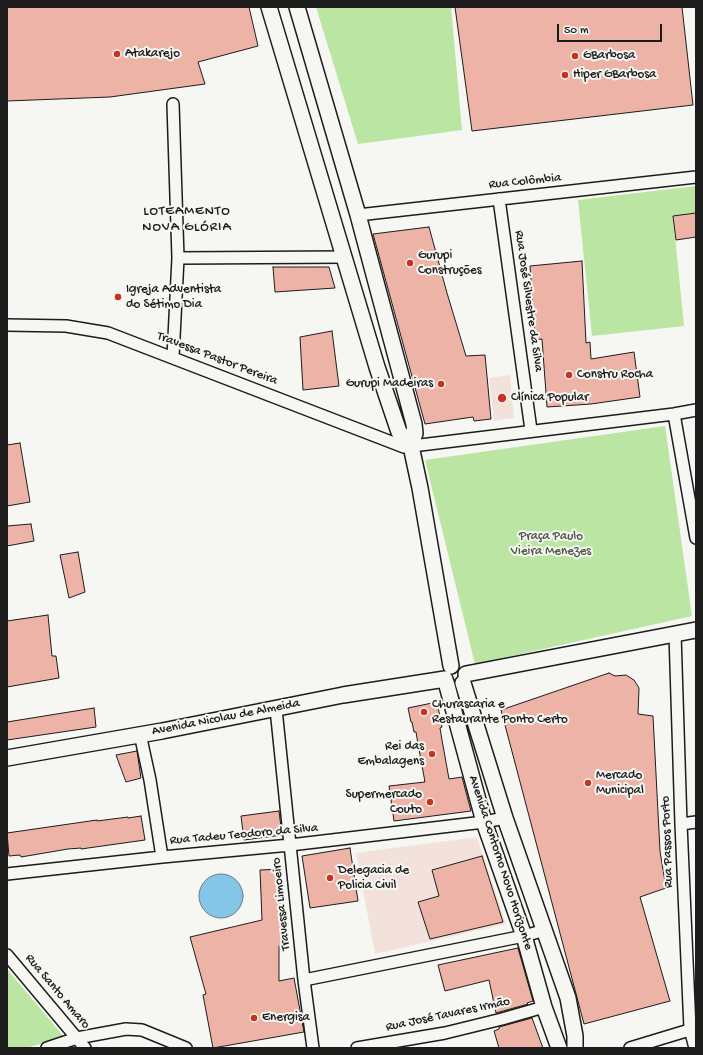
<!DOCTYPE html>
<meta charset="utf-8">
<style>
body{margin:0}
#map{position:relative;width:703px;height:1055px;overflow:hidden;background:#f6f6f2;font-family:"Gochi Hand",sans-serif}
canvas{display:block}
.frame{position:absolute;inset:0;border:8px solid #1c1c1c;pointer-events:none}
.scale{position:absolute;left:557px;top:24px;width:105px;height:18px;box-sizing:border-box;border:2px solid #1c1c1c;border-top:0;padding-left:5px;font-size:12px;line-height:14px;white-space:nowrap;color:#1c1c1c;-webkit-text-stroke:3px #f6f6f2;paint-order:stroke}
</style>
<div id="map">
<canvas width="703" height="1055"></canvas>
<div class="frame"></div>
<div class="scale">50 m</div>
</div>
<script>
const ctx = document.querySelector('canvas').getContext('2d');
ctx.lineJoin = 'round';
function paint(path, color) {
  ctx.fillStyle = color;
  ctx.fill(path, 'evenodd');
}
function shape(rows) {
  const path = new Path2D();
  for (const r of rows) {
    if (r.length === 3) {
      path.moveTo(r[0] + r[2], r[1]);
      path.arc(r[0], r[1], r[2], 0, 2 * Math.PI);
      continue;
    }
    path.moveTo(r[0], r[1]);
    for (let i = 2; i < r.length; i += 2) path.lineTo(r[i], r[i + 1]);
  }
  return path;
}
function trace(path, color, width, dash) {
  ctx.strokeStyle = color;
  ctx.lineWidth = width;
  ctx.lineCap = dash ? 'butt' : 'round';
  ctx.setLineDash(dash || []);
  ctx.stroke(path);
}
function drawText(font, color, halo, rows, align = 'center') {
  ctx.font = font + ' "Gochi Hand",sans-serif';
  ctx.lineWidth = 4;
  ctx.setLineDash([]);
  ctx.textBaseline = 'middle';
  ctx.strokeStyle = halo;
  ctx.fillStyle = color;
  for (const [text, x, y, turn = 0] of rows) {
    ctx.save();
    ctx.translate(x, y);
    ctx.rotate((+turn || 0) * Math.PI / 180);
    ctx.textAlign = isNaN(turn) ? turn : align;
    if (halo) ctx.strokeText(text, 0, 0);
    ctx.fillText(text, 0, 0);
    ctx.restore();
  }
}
paint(shape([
 [510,375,514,418,494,421,489,378],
 [477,837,506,924,375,954,356,853]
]), '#f3e2dc');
paint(shape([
 [316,7,451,7,462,130,358,144],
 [696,186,696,213,673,216,684,326,592,336,578,200],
 [665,426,692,616,475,664,425,460],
 [7,969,64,1037,26,1048,7,1048]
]), '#bae5a2');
const water = shape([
 [221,896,22]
]);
paint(water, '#85c5e6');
trace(water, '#5b8195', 1);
const building = shape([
 [7,7,249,7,258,46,198,62,205,84,110,97,7,101,7,7],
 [455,7,682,7,693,105,472,131,455,7],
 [696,213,696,237,676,240,673,216,696,213],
 [429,227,447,293,466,356,485,355,491,419,474,421,473,417,425,424,373,234,429,227],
 [582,261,586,343,590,342,591,359,634,352,640,397,591,404,547,407,542,339,535,340,530,266,582,261],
 [273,267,329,267,335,288,275,292,273,267],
 [332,331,339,386,303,390,300,337,332,331],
 [20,443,30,502,7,506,7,445,20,443],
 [31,524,34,541,7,546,7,526,31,524],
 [78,552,85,592,69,598,60,555,78,552],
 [48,615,52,656,56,656,59,678,7,687,7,621,48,615],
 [609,673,615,676,626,675,634,680,639,688,638,714,653,716,660,851,666,888,640,897,670,1001,584,1024,501,710,609,673],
 [437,702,442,727,440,728,442,740,449,779,462,777,471,811,394,821,389,786,425,782,418,744,416,732,414,732,412,722,411,722,408,708,437,702],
 [94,708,96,727,7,740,7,722,94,708],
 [137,751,141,778,126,782,116,755,137,751],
 [279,811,282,835,244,840,241,816,279,811],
 [141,816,145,840,81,849,81,848,68,849,21,857,20,855,9,856,7,833,97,820,97,821,128,817,128,818,141,816],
 [350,848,358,901,310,908,302,856,350,848],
 [482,856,503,922,430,939,418,902,439,896,432,870,482,856],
 [281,869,284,926,286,926,287,944,279,946,279,981,294,978,304,1032,213,1048,203,995,206,994,190,937,262,920,260,870,281,869],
 [518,948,533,1001,527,1003,528,1004,496,1013,489,980,445,991,438,965,518,948],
 [532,1018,543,1048,499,1048,494,1031,499,1029,499,1027,532,1018]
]);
paint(building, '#edb3a7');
trace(building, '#1c1c1c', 1);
const minor = shape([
 [499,199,531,430],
 [358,215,696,177],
 [178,258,345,257],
 [7,325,66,326,108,333,404,447,674,414,696,410],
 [173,357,178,258,173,104],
 [674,414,696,538],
 [675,634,681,824,690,1029,695,1048],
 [276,709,304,980,313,1048],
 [140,734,150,780,162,857],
 [681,824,696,822],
 [7,874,162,857,290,845,484,822,505,818],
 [7,955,85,1048],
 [304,980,524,936,545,930],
 [47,1048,77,1038,126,1029,142,1030,186,1048],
 [357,1048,445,1033,502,1019,544,1007],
 [630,1048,696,1028]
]);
const secondary = shape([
 [269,7,377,367,399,432,411,446,420,488,451,666],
 [297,7,358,215,414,424,415,433,411,446],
 [466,674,696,630],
 [446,682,484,822,524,936,544,1007,559,1048],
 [463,683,505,818,568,998,575,1036,575,1048],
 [7,758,162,731,343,695,445,679]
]);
trace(minor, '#1c1c1c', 14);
trace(secondary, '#1c1c1c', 18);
trace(minor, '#f6f6f2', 11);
trace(secondary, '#f6f6f2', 15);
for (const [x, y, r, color] of [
 [117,54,4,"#c8321e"],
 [575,56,4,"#c8321e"],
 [565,75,4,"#c8321e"],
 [410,263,4,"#c8321e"],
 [118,297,4,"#c8321e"],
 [569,375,4,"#c8321e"],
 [441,384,4,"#c8321e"],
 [502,398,5,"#c8321e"],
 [424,712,4,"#c8321e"],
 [432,754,4,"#c8321e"],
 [588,783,4,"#c8321e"],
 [430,802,4,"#c8321e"],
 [330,878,4,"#c8321e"],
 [254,1018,4,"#c8321e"]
]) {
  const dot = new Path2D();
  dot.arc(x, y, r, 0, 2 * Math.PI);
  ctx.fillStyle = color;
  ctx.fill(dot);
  trace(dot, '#f6f6f2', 1.5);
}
drawText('13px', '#1c1c1c', '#f6f6f2', [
 ["Atakarejo",125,54],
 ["GBarbosa",583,56],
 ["Hiper GBarbosa",573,75],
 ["Gurupi",418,256],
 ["Construções",418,271],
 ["Igreja Adventista",126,290],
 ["do Sétimo Dia",126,305],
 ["Constru Rocha",577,375],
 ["Gurupi Madeiras",433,384,"right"],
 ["Clínica Popular",511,398],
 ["Churascaria e",432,705],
 ["Restaurante Ponto Certo",432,720],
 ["Rei das",424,747,"right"],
 ["Embalagens",424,762,"right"],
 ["Mercado",596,776],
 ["Municipal",596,791],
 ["Supermercado",422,795,"right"],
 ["Couto",422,810,"right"],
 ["Delegacia de",338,871],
 ["Policia Civil",338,886],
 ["Energisa",262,1018]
], 'left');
drawText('13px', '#1c1c1c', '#f6f6f2', [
 ["Rua Colômbia",525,182,-6],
 ["Rua José Silvestre da Silva",528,301,82],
 ["Travessa Pastor Pereira",217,359,21],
 ["Avenida Nicolau de Almeida",226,718,-11],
 ["Rua Tadeu Teodoro da Silva",244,835,-5],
 ["Rua Passos Porto",668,842,-92],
 ["Avenida Contorno Novo Horizonte",500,863,72],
 ["Travessa Limoeiro",282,904,-96],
 ["Rua Santo Amaro",57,992,50],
 ["Rua José Tavares Irmão",448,1015,-12]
]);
drawText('13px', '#4b5844', '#f6f6f2', [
 ["Praça Paulo",551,537],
 ["Vieira Menezes",551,552]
]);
ctx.letterSpacing = '1px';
drawText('14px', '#1c1c1c', '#f6f6f2', [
 ["LOTEAMENTO",187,212],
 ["NOVA GLÓRIA",187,228]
]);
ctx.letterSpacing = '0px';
</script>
